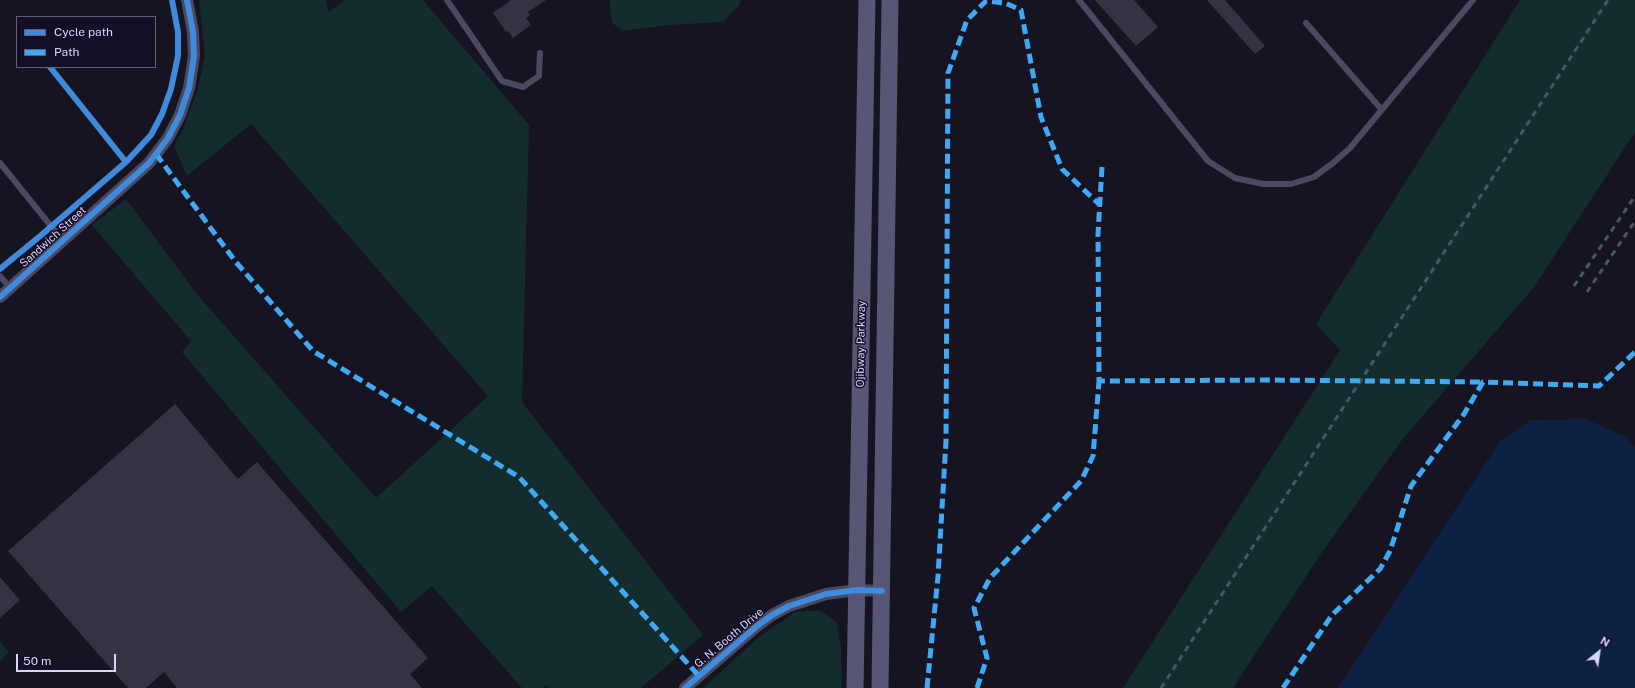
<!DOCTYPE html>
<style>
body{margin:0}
#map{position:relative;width:1635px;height:688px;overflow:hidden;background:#161421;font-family:"Public Sans",sans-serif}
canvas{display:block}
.legend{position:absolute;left:16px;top:16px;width:140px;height:52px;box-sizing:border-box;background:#130f26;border:1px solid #625e7d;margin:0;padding:5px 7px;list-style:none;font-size:12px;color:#d9d4ff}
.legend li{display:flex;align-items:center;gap:8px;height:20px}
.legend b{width:20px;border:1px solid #625e7d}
.north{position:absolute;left:1579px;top:632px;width:40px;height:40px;-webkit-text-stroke:3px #130f26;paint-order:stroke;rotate:30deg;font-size:11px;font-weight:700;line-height:16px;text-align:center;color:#d9d4ff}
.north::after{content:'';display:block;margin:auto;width:14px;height:18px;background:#d9d4ff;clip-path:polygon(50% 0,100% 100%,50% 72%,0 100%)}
.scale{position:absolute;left:16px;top:654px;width:100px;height:18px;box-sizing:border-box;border:2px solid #d9d4ff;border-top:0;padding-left:5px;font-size:12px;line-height:14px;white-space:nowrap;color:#d9d4ff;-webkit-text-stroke:3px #130f26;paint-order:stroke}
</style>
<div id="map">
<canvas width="1635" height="688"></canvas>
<ul class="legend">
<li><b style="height:5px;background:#408adc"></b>Cycle path</li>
<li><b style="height:5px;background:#3fa9f5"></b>Path</li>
</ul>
<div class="north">N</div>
<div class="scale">50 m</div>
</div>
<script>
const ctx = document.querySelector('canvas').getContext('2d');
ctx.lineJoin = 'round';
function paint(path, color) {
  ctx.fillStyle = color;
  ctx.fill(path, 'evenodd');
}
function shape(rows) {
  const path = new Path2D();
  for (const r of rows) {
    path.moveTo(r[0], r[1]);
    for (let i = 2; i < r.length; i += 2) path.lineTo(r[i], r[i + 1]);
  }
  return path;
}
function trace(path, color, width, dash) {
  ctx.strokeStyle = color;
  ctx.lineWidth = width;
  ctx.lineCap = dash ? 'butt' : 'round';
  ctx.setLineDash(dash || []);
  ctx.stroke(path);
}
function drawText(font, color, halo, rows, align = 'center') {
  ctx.font = font + ' "Public Sans",sans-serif';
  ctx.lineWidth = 3;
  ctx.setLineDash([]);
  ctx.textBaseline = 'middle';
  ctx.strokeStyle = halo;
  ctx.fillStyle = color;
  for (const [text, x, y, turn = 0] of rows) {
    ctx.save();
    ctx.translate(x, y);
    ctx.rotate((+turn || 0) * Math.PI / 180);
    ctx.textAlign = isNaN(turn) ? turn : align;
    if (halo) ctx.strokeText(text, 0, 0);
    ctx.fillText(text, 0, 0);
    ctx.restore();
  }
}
paint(shape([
 [199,0,326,0,328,12,346,0,423,0,529,125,522,402,703,635,641,688,549,688,546,685,542,688,522,688,432,586,401,612,182,352,191,341,92,225,126,199,197,294,376,498,488,396,251,124,187,176,174,146,183,129,198,88,205,55],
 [609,0,741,0,739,5,723,22,669,25,623,31,612,23],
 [1520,0,1635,0,1635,132,1534,287,1402,440,1320,555,1233,688,1123,688,1340,350,1316,324],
 [819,610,837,622,841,650,842,688,703,688,759,637,795,612],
 [0,641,9,652,0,661]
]), '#132c2d');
paint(shape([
 [1586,419,1625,437,1635,447,1635,688,1338,688,1501,440,1531,420]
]), '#0d2144');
paint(shape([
 [511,0,546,0,528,12,530,15,526,18,531,25,513,38,508,31,506,32,493,13],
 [1095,0,1134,0,1158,27,1136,46],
 [1207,0,1225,0,1265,46,1255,54],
 [175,404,238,479,257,462,428,658,410,674,422,688,177,688,164,672,146,688,128,688,8,551],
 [0,577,20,600,0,618]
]), '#343243');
trace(shape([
 [447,0,502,81,523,87,539,76,540,53],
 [1079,0,1208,161,1235,178,1263,184,1291,184,1314,177,1333,163,1350,148,1473,0],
 [1306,23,1382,110],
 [0,163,63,241],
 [0,276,10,288]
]), '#4a4962', 6);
trace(shape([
 [0,297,149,163,168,138,180,115,189,88,194,56,193,32,187,0],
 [685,688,757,626,772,615,789,606,826,594,857,590,882,591]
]), '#4a4962', 12);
trace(shape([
 [855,688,867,0],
 [880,688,890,0]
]), '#575674', 17);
trace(shape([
 [1574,286,1635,196],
 [1587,292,1635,221],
 [1161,688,1608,0]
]), '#43596b', 3, [6, 5]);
trace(shape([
 [156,154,235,261,313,351,519,477,699,676],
 [1102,167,1098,234,1099,381,1267,380,1483,382],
 [927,688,938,576,946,441,948,73,967,20,986,1,1005,3,1021,10,1041,117,1062,169,1100,205],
 [977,688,987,658,974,608,990,578,1081,481,1093,456,1099,381],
 [1283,688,1332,615,1380,569,1390,551,1411,486,1464,414,1483,382,1599,386,1635,352]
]), '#3fa9f5', 5, [10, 5]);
trace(shape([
 [50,67,126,162],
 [0,269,39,237,126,162,151,135,162,114,171,89,178,56,178,32,172,0],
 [0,297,149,163,168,138,180,115,189,88,194,56,193,32,187,0],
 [685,688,757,626,772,615,789,606,826,594,857,590,882,591]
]), '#408adc', 6);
drawText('11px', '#d9d4ff', '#130f26', [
 ["Sandwich Street",53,237,-42],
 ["Ojibway Parkway",861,344,-89],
 ["G. N. Booth Drive",729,638,-40]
]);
</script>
